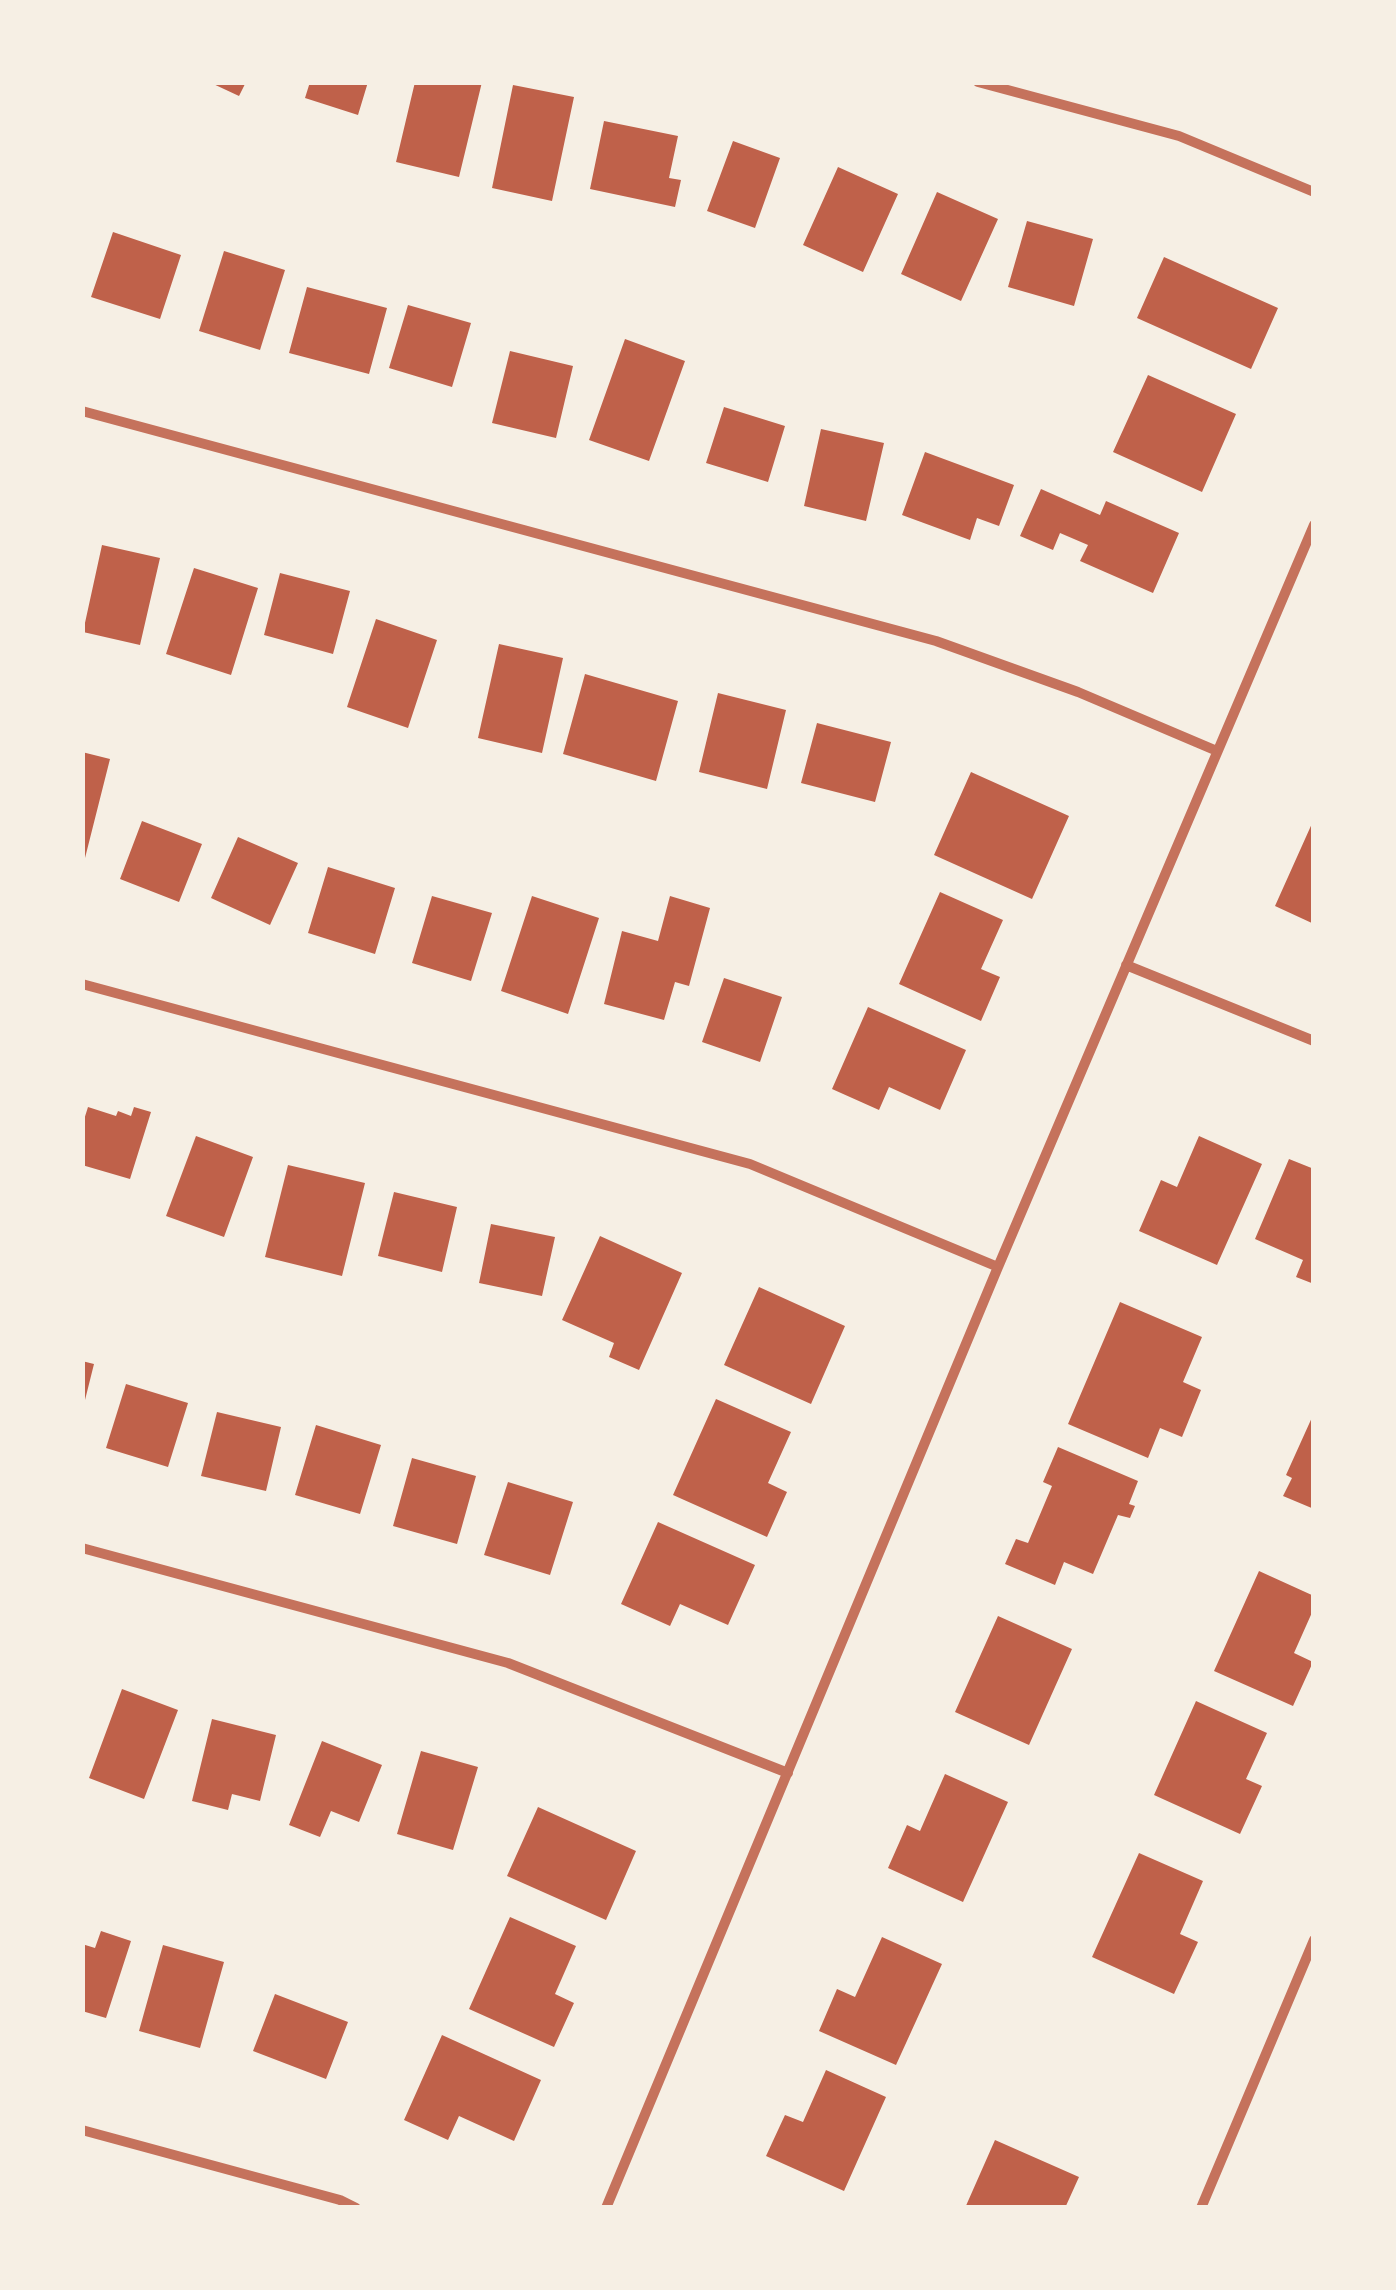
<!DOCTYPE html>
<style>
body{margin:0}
#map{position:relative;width:1396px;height:2290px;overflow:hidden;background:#f6efe4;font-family:"Alegreya Sans",sans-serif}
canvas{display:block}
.frame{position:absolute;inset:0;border:85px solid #f6efe4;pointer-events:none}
</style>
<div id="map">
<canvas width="1396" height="2290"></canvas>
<div class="frame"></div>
</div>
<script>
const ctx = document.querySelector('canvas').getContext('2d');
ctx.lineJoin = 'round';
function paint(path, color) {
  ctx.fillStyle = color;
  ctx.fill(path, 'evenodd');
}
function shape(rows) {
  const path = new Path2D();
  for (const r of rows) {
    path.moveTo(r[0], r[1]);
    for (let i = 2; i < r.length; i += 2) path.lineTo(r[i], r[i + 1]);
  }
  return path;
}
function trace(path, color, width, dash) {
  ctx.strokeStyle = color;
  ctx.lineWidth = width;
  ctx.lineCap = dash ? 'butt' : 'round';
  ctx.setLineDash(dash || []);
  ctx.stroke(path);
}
paint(shape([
 [209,82,246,82,239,96],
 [310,82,368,82,358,115,305,98],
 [415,82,482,82,459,177,396,162],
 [513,85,574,97,552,201,492,188],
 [604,121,678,136,669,178,681,180,675,207,590,189],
 [733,141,780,158,755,228,707,211],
 [838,167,898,194,863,272,803,245],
 [937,192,998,219,961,301,901,274],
 [1027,221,1093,239,1074,306,1008,287],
 [113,232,181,255,160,319,91,297],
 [224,251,285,270,260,350,199,331],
 [1164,257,1278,308,1251,369,1137,318],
 [307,287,387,308,369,374,289,353],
 [408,305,471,323,452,387,389,368],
 [625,339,685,361,649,461,589,440],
 [510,351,573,366,556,438,492,423],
 [1148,375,1236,414,1202,492,1113,452],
 [724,407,785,426,768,482,706,463],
 [821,429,884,443,866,521,804,506],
 [925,452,1014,485,999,526,977,518,970,540,902,515],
 [1041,489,1100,515,1106,501,1179,533,1153,593,1080,561,1088,545,1060,533,1053,550,1020,536],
 [102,545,160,558,140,645,83,632],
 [194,568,258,588,231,675,166,654],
 [280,573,350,591,333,654,264,635],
 [376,619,437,640,408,728,347,707],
 [499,644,563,658,542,753,478,738],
 [585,674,678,701,656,781,563,754],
 [718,693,786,710,767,789,699,772],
 [817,723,891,742,875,802,801,783],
 [82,752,110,759,84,862,82,862],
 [971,772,1069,816,1032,899,934,855],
 [1314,819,1314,924,1275,906],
 [142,821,202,844,179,902,120,879],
 [238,837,298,863,270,925,211,898],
 [328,867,395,888,375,954,308,933],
 [940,892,1003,920,981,969,1000,977,981,1021,899,984],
 [432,896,492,913,471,981,412,963],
 [532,896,599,918,568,1014,501,991],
 [670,896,710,908,689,986,675,982,664,1020,604,1004,622,931,658,941],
 [724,978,782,997,760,1062,702,1042],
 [868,1007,966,1050,940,1110,889,1087,879,1110,832,1089],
 [88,1107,116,1116,118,1111,131,1116,134,1107,151,1112,130,1179,82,1165,82,1126],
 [196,1136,253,1157,224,1237,166,1216],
 [1199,1136,1262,1164,1217,1265,1139,1231,1161,1180,1177,1187],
 [1289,1159,1314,1169,1314,1284,1296,1277,1303,1260,1255,1239],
 [288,1165,365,1183,342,1276,265,1257],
 [394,1192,457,1207,442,1272,378,1256],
 [491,1224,555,1237,542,1296,479,1283],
 [600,1236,682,1273,639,1370,609,1357,614,1343,562,1320],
 [759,1287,845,1326,811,1404,724,1365],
 [1120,1302,1202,1337,1183,1382,1201,1390,1182,1437,1160,1428,1148,1458,1068,1424],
 [82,1361,94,1364,84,1404,82,1403],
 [126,1384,188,1403,168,1467,106,1448],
 [716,1399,791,1432,768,1483,787,1492,767,1537,673,1495],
 [217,1412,281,1427,266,1491,201,1476],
 [1314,1413,1314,1509,1283,1496,1292,1478,1286,1475],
 [316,1425,381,1445,360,1514,295,1495],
 [1058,1447,1138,1481,1129,1504,1135,1506,1130,1518,1118,1515,1093,1574,1064,1562,1055,1585,1005,1564,1016,1539,1028,1543,1052,1486,1043,1482],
 [412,1458,476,1476,457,1544,393,1526],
 [508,1482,573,1502,550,1575,484,1555],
 [658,1522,755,1565,728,1625,680,1604,670,1626,621,1604],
 [1259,1571,1314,1596,1314,1608,1294,1653,1313,1662,1293,1706,1214,1671],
 [998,1616,1072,1649,1029,1745,955,1712],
 [122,1689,178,1710,144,1799,89,1778],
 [1196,1701,1267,1733,1246,1779,1262,1786,1240,1834,1154,1795],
 [212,1719,276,1735,260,1801,232,1794,228,1810,192,1801],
 [322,1741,382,1765,359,1822,331,1811,320,1837,289,1825],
 [421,1751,478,1767,453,1850,397,1834],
 [945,1774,1008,1802,963,1902,888,1868,907,1825,920,1831],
 [538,1807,636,1851,606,1920,507,1876],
 [1139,1853,1203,1881,1180,1934,1198,1942,1174,1994,1092,1957],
 [510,1917,576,1946,555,1994,574,2003,554,2047,469,2009],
 [101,1931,131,1941,106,2018,82,2011,82,1944,95,1948],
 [882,1937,942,1964,896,2065,819,2031,837,1989,855,1997],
 [163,1945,224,1962,200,2048,139,2031],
 [275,1994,348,2022,326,2079,253,2051],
 [442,2035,541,2080,514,2141,459,2116,448,2140,404,2120],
 [826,2070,886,2097,844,2191,766,2156,785,2115,803,2122],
 [995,2140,1079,2177,1065,2208,965,2208]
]), '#bf614a');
trace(shape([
 [978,82,1179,136,1314,192],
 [82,411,936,641,1078,692,1217,751],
 [1126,965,1314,1041],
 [82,984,750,1164,998,1267],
 [82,1548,508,1663,788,1773],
 [82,2130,340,2200,356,2208],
 [606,2208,998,1267,1314,525],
 [1201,2208,1314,1940]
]), '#c5725c', 10);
</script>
